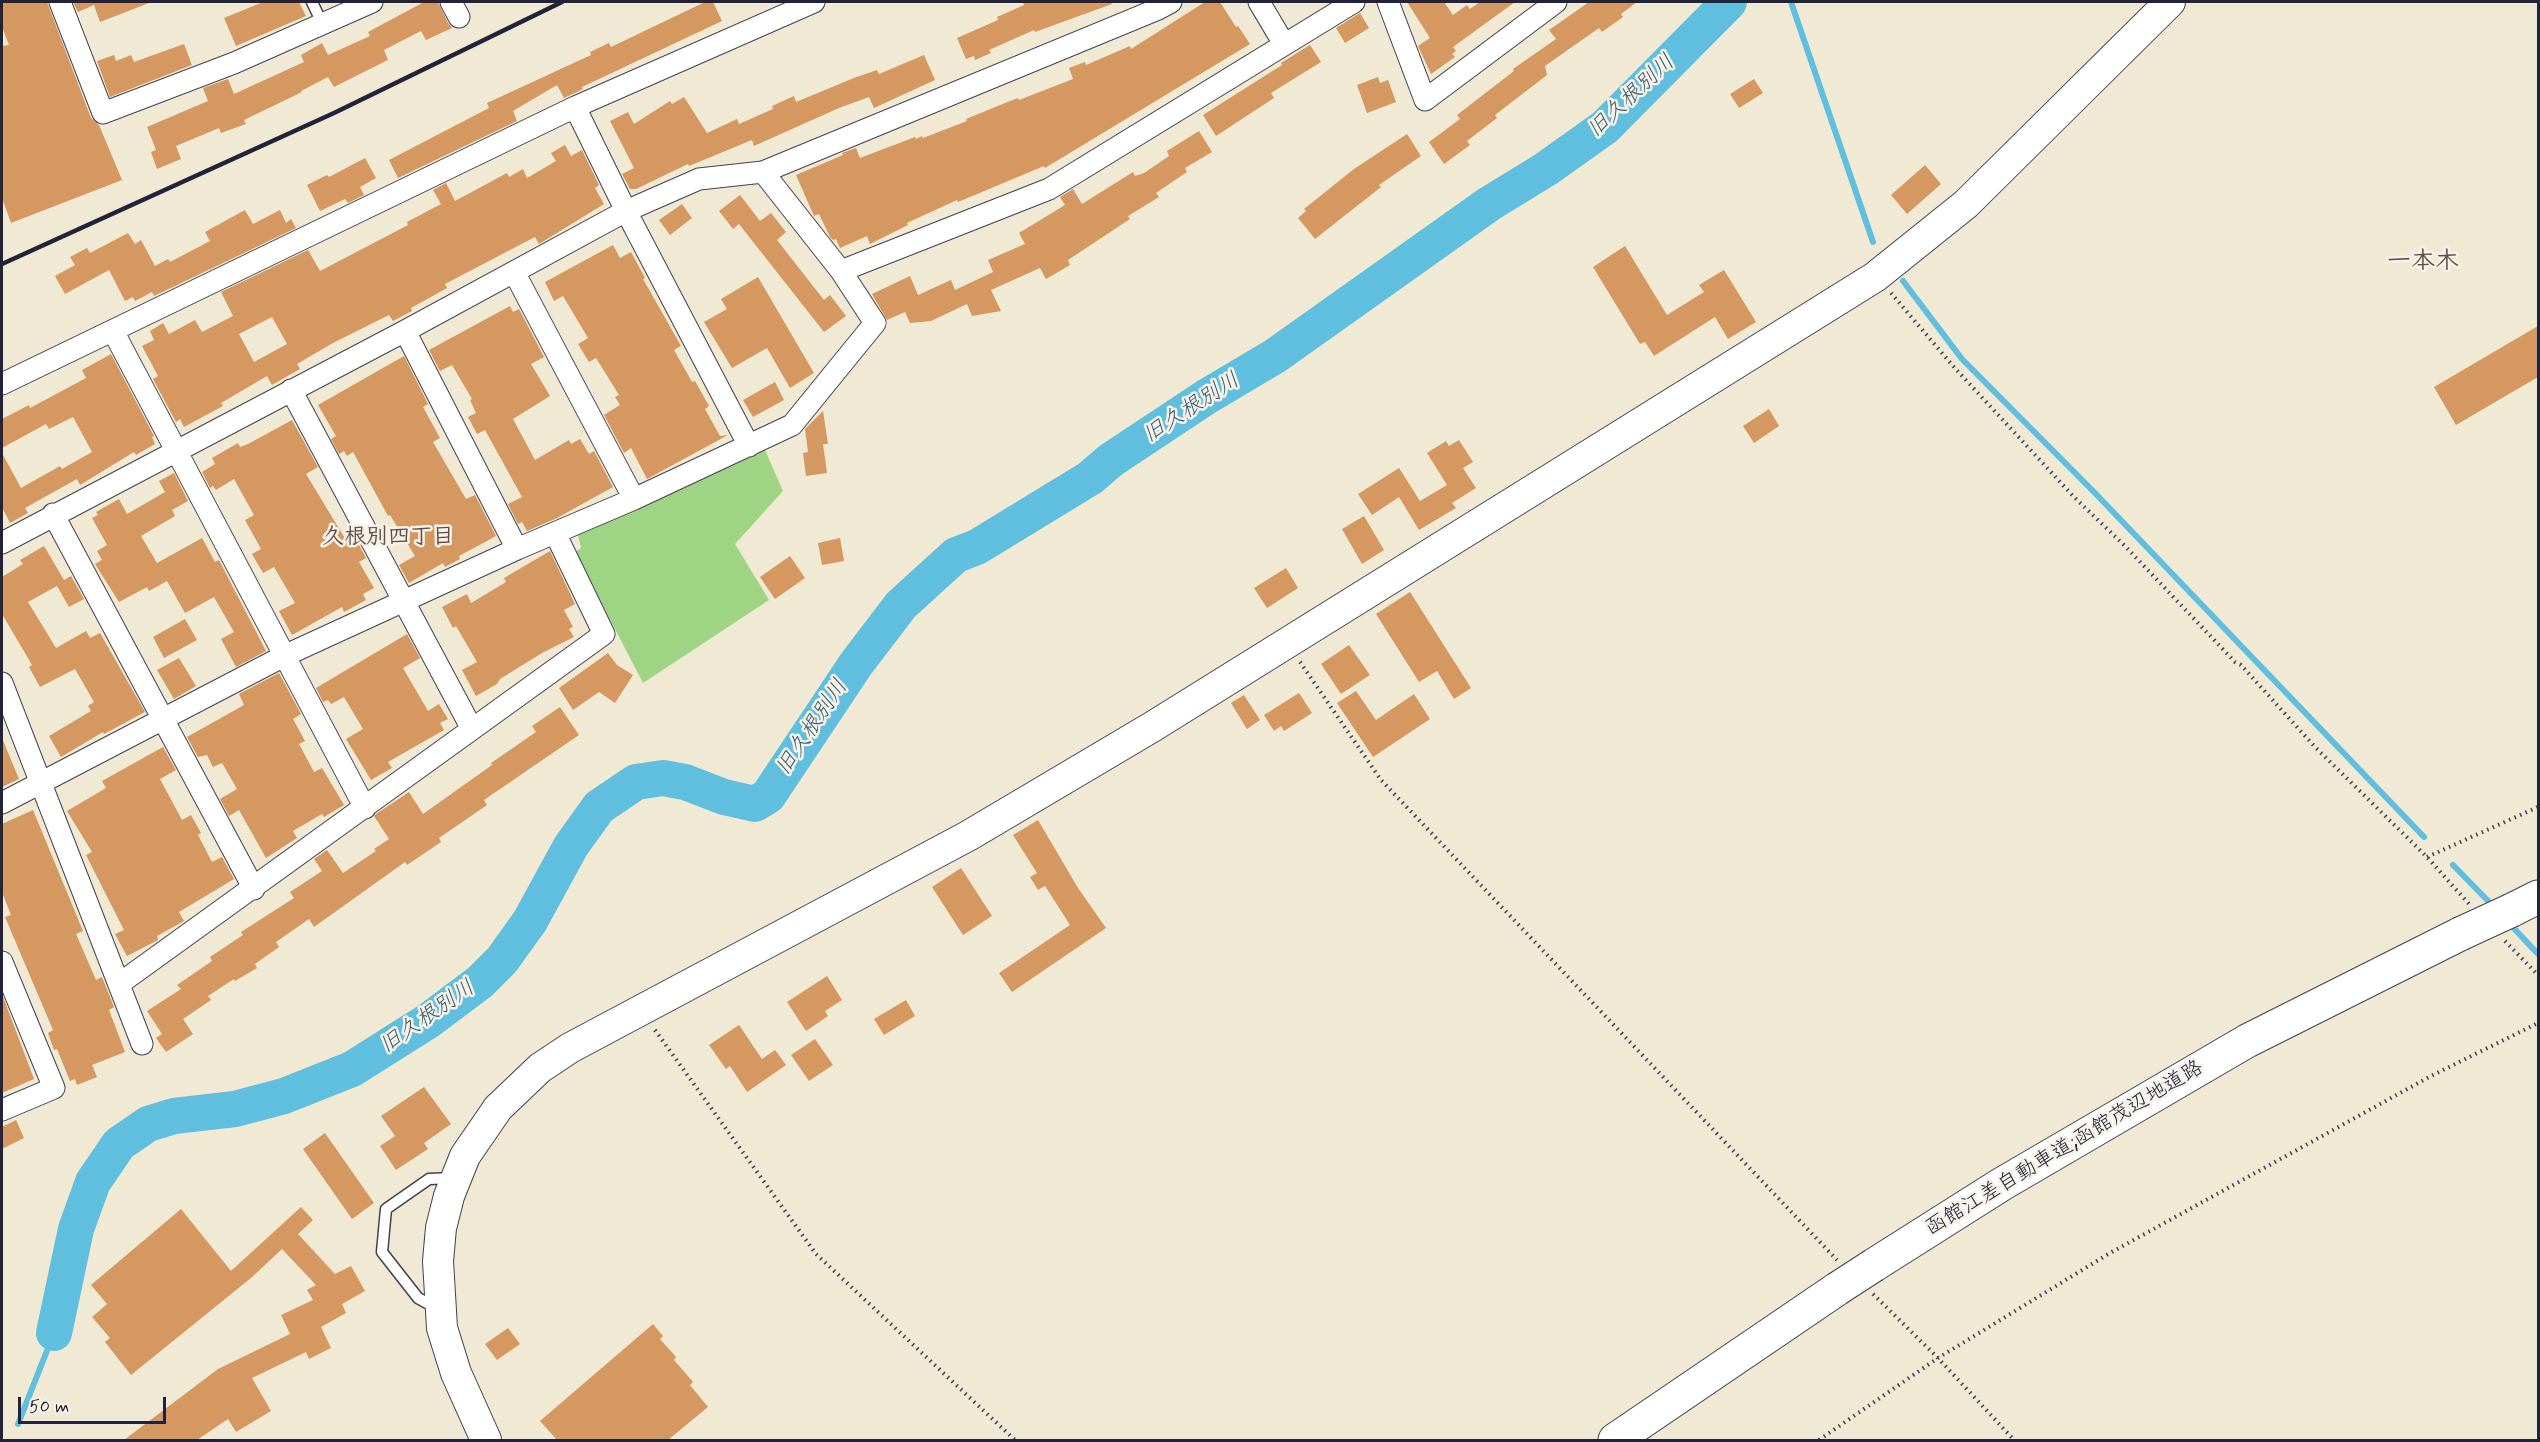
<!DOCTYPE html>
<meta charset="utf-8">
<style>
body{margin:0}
#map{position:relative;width:2540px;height:1442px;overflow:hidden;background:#f0e9d3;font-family:Mynerve,sans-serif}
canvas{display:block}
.frame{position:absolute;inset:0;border:3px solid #22223b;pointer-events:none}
.scale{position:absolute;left:18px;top:1397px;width:148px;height:27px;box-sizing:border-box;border:3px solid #22223b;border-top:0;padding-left:8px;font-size:18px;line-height:21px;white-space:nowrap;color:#22223b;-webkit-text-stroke:4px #f7f3e8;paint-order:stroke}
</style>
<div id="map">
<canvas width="2540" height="1442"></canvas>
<div class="frame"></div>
<div class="scale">50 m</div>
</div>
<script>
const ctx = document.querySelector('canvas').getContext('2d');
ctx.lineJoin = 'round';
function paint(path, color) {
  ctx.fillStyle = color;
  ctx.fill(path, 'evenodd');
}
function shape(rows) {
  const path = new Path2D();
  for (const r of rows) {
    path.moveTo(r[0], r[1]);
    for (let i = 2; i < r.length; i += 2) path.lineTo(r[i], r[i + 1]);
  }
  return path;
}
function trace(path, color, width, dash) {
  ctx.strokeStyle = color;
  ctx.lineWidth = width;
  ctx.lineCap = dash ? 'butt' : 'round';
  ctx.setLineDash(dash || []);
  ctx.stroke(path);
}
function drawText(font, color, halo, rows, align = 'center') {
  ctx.font = font + ' Mynerve,"Klee One",sans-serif';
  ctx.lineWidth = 5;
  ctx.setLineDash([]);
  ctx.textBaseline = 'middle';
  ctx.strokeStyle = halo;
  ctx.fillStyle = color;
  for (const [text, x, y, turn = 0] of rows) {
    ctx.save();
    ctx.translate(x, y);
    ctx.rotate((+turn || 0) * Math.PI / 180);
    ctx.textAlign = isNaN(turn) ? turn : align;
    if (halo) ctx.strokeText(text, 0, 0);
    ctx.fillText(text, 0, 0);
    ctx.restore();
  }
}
paint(shape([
 [765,450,783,491,735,544,769,600,643,683,575,552,581,548,578,535]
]), '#9fd484');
trace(shape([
 [1791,2,1873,242],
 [1903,281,1962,359,2094,492,2424,837],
 [2453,865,2495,908],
 [2508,922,2538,954],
 [18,1424,54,1333]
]), '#60bede', 6);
trace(shape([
 [54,1333,76,1229,93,1182,119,1144,148,1124,174,1116,235,1109,284,1096,352,1069,428,1021,480,982,502,960,530,921,571,846,599,807,636,782,663,778,685,782,724,797,755,804,768,796,856,664,901,605,956,555,977,547,1090,478,1111,460,1206,397,1275,356,1489,204,1546,169,1605,127,1729,2]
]), '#60bede', 36);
paint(shape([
 [2,2,47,2,91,118,99,125,122,180,11,223,2,198,2,46,9,45,2,27],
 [73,2,149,2,149,3,100,22,94,5,78,12],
 [263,2,299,2,306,16,236,46,224,18],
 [424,2,438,2,448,23,452,28,426,40,421,31,384,50,388,60,334,87,328,77,301,91,302,92,244,120,246,124,221,133,219,128,176,146,181,159,157,169,151,152,156,150,147,127,208,101,203,88,228,79,234,94,304,62,301,55,322,43,328,55,370,36,368,32],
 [705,2,713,2,722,21,582,87,583,89,564,98,557,85,513,111,517,121,398,178,389,160,489,108,487,103,591,55,590,52,609,43,611,47],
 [1023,2,1111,2,1112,4,1035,32,1034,30,989,50,991,53,975,60,974,56,966,59,957,38,998,20,997,17,1024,5],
 [1205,2,1220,2,1236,27,1238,26,1250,44,1045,168,1044,166,958,202,957,200,907,223,908,225,870,244,867,236,840,248,836,239,833,240,830,237,819,214,814,216,796,175,843,155,842,153,856,148,860,158,915,137,916,139,922,136,923,138,967,121,966,119,1010,101,1018,98,1019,100,1073,79,1069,68,1085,62,1086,65,1130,46,1131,49],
 [1407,2,1444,2,1453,15,1467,5,1470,9,1480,2,1515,2,1453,47,1456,51,1452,54,1455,57,1431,74,1418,46,1430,38],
 [1589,2,1637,2,1621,14,1623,17,1602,32,1599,28,1545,66,1547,75,1495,115,1497,118,1467,141,1470,145,1444,164,1429,142,1460,119,1457,115,1514,71,1513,69,1556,39,1549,30],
 [1360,13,1369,28,1345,43,1336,28],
 [184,44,192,65,110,97,97,61,114,55,116,61,131,55,134,62],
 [1310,45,1321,62,1271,93,1274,98,1216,136,1203,115,1282,65,1281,63],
 [924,55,935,80,874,108,869,97,839,108,754,146,752,140,689,166,688,164,636,189,630,189,622,174,634,168,610,121,628,112,634,124,670,101,672,104,684,97,707,133,737,119,739,124,773,109,772,106,794,96,796,102,854,78,877,70,879,74],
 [1378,77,1380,83,1388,80,1396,102,1367,113,1357,85],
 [1754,79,1763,93,1739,108,1730,94],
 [1199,131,1212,152,1185,168,1187,172,1156,193,1159,197,1128,216,1130,219,1068,260,1070,265,1046,279,1040,268,991,290,1001,311,972,316,967,304,931,321,910,323,905,312,887,320,873,296,872,294,910,276,918,295,951,280,955,290,993,272,988,260,1025,244,1019,233,1065,205,1060,197,1073,189,1082,204,1133,172,1135,176,1144,173,1169,156,1167,151],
 [1407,134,1421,156,1379,185,1381,187,1315,239,1298,218,1306,211,1304,209,1354,169],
 [565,145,571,156,582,150,599,185,595,188,604,204,539,244,535,237,445,284,447,288,411,308,412,311,393,321,389,315,333,343,297,364,300,369,272,385,267,376,221,403,223,406,184,427,180,419,176,422,153,379,158,376,142,346,154,340,150,331,163,323,169,334,195,320,202,332,233,316,221,292,308,250,320,271,408,225,407,222,441,204,433,190,446,183,455,201,507,173,509,177,523,169,527,178,556,161,551,153],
 [272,317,287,344,254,362,239,334],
 [365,158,376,178,360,187,364,195,348,203,345,199,320,211,307,185,327,175,329,177],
 [1925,165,1941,184,1907,214,1891,195],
 [740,195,760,221,771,213,786,232,777,240,824,300,830,295,846,316,824,332,739,224,733,229,719,211],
 [682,204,692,218,670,235,659,220],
 [245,210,253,224,280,210,286,223,291,219,296,228,154,296,152,292,135,301,133,297,125,301,109,270,65,294,55,276,75,265,70,257,87,248,90,253,128,233,135,244,141,240,155,266,168,259,170,262,210,241,205,232],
 [613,245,620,258,631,252,645,278,643,279,681,346,674,350,692,382,695,381,709,406,705,409,720,436,728,435,647,479,631,448,624,453,604,415,620,405,615,397,619,395,596,358,589,362,578,344,588,338,563,296,554,301,545,282],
 [1625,246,1667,315,1704,292,1699,285,1724,270,1756,322,1728,339,1715,317,1654,356,1645,342,1640,344,1593,267],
 [758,277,814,373,790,388,767,348,732,368,704,322,727,309,721,299],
 [510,306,513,312,519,309,544,357,531,364,550,396,513,419,535,460,569,440,571,444,580,439,589,454,594,451,613,487,557,518,527,531,522,522,518,524,508,504,522,497,485,430,477,434,468,417,476,413,470,400,472,399,452,365,440,371,429,350],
 [2538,326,2538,377,2456,425,2434,387],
 [111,354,154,436,152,437,155,444,136,455,134,452,80,485,77,479,25,508,28,513,10,523,2,507,2,453,21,488,60,466,62,469,92,452,73,417,49,429,46,424,2,448,2,419,29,405,30,408,86,378,82,370],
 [404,356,428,404,423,407,440,438,433,442,466,499,475,495,496,536,459,556,460,559,445,567,443,563,409,583,399,565,415,556,390,515,388,516,353,452,347,456,344,451,339,454,331,439,336,436,318,405],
 [775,382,784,400,753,417,743,400],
 [1769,409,1779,426,1754,443,1743,426],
 [823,411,828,444,823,444,827,473,806,476,803,453,808,452,805,429],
 [292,420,318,467,306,474,349,545,357,541,366,558,359,562,374,588,363,594,366,600,344,612,342,607,292,635,279,611,295,603,274,567,263,573,252,554,261,549,245,520,254,515,234,479,216,490,213,486,210,488,202,472,215,464,212,458,238,443,240,447,248,444],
 [1459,440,1473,462,1463,468,1476,488,1452,503,1456,508,1419,530,1399,497,1372,515,1358,494,1399,468,1420,501,1447,485,1427,453,1446,441,1449,446],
 [174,473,188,501,172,510,175,516,141,536,157,563,202,538,215,562,219,560,266,651,236,667,221,639,234,632,214,597,185,613,167,581,149,591,147,587,119,602,95,564,102,560,97,551,107,545,92,518,98,515,96,512,119,499,127,514,165,492,159,481],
 [1364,516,1384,550,1362,564,1342,529],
 [840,538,844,561,822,565,818,543],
 [44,546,64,580,71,576,84,599,69,607,57,586,28,602,56,648,86,631,90,638,100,633,145,712,104,734,103,732,61,757,49,736,91,711,88,706,94,702,75,669,40,687,29,667,32,665,2,614,2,577,23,564,20,560],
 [550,551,575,604,564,610,573,627,569,629,574,637,542,653,500,679,497,684,476,696,462,670,477,662,456,626,453,628,442,607,467,594,471,603,506,582,504,578],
 [790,556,805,578,775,599,760,577],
 [1286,568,1298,588,1267,608,1254,588],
 [1410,592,1471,688,1454,699,1437,671,1419,682,1376,614],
 [185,619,197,640,164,658,153,637],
 [407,634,420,658,403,668,428,711,439,704,448,719,440,723,444,730,388,762,392,768,371,780,346,739,363,729,344,697,331,704,328,700,323,702,316,688],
 [1349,645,1370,675,1341,694,1321,664],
 [608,653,617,665,633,675,615,703,599,692,573,710,559,688],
 [179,658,196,686,174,699,157,670],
 [279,673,301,714,293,719,305,741,299,744,314,772,322,768,344,805,324,817,322,814,293,831,297,838,266,858,239,810,229,816,220,799,237,789,222,763,213,767,207,755,198,757,187,737,244,705,239,694],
 [1356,691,1376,720,1414,694,1430,719,1373,757,1337,703],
 [1299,693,1312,713,1284,731,1281,726,1274,731,1264,715],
 [1244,695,1260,720,1247,729,1231,703],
 [560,707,579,735,484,800,487,805,439,838,441,842,407,865,405,862,314,927,309,919,276,942,279,947,255,964,257,968,235,981,234,979,208,996,211,1000,183,1019,193,1034,166,1052,156,1038,162,1034,147,1011,181,989,177,985,212,961,210,957,243,935,241,932,294,898,290,892,322,871,314,859,327,850,343,873,376,851,374,849,389,839,374,816,376,814,409,792,423,814,492,765,491,763,536,732,532,726],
 [2,738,19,779,2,787],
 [163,747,176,770,160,779,182,820,191,815,201,833,198,835,212,862,222,857,234,879,179,912,184,921,157,936,158,940,127,956,115,934,124,930,86,855,92,852,67,811,106,788,102,781],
 [33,810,83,931,76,934,96,980,102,977,114,1007,109,1010,125,1052,92,1065,97,1077,77,1085,75,1079,70,1081,57,1049,54,1050,48,1033,53,1030,5,917,11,915,2,892,2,824],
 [1038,820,1078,888,1106,928,1012,992,999,973,1070,925,1045,886,1038,890,1030,877,1037,873,1013,835],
 [961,868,992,916,963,935,932,887],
 [827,976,842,1000,825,1011,828,1016,806,1031,787,1002],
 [2,994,34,1079,2,1093],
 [906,1000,915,1016,884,1035,874,1019],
 [739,1025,762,1059,775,1050,786,1065,747,1092,730,1066,726,1069,709,1045],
 [815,1039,833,1065,809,1081,791,1055],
 [424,1087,451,1124,424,1143,428,1149,396,1170,380,1146,395,1136,381,1116],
 [16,1120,24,1138,2,1149,2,1127],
 [325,1133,374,1203,352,1219,303,1149],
 [301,1207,313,1220,298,1234,335,1274,351,1266,365,1291,342,1304,346,1313,321,1327,331,1348,309,1359,306,1352,252,1378,271,1411,236,1432,228,1419,197,1440,124,1440,218,1369,290,1334,281,1315,313,1300,307,1290,316,1285,282,1249,251,1278,131,1375,105,1342,110,1338,92,1317,107,1304,91,1285,181,1209,231,1271],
 [653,1324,663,1336,660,1339,676,1357,674,1360,693,1382,690,1385,708,1407,668,1440,557,1440,540,1421],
 [508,1328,520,1344,497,1360,485,1344]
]), '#d49860');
const lane = shape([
 [312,2,322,23],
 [438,1309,418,1298,382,1252,386,1209,429,1179,453,1178]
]);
const street = shape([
 [60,2,103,113,234,63,372,2],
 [451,2,459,17],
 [1259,2,1284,44],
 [1388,2,1425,100,1556,2],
 [575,107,626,211,749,446],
 [841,271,1049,189,1354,2],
 [514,272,634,499],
 [113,331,365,808],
 [405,331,517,549],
 [2,384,575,107,814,2],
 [291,390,472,729],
 [53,514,254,889],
 [2,543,405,331,626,211,699,179,763,172,1158,9,1171,2],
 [2,683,142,1044],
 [2,803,284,656,517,549,634,499,792,425,875,323,841,271,763,172],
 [2,962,54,1088,2,1110],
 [119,984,604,634,555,533]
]);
const secondary = shape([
 [486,1440,456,1373,442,1328,438,1261,441,1228,449,1196,465,1156,498,1108,540,1068,570,1048,968,836,1152,727,1875,277,1966,204,2170,2]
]);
const highway = shape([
 [2512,910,2538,897],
 [1874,1265,2002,1184,2247,1041,2460,934],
 [1615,1440,1837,1289]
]);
trace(lane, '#414052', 13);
trace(street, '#414052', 23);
trace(secondary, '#414052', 32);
trace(highway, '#414052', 35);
trace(shape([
 [1891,293,1953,366,2074,497,2125,546,2235,662,2241,665,2316,748,2427,857,2469,904],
 [1300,662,1381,780,1837,1260],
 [2427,857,2538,807],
 [2505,941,2538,975],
 [655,1030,816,1254,1015,1440],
 [1873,1294,1938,1358,2014,1440],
 [1819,1440,1938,1358,2110,1253,2431,1076,2538,1023]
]), '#414052', 4, [1.5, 4.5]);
trace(lane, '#fff', 10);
trace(street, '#fff', 21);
trace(secondary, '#fff', 30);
trace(highway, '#fff', 33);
trace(shape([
 [2,264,334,113,562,2]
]), '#22223b', 4.5);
const highwayBridge = shape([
 [2460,934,2512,910],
 [1837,1289,1874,1265]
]);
trace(highwayBridge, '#414052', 35, []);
trace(highwayBridge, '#fff', 33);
drawText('21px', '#22223b', '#f7f3e8', [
 ["函館江差自動車道;函館茂辺地道路",2065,1149,-31]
]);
drawText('italic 22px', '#385974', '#f7f3e8', [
 ["旧久根別川",1632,97,-43],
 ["旧久根別川",1192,409,-33],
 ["旧久根別川",813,728,-56],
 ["旧久根別川",428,1018,-35]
]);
drawText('bold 22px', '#604b48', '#f7f3e8', [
 ["久根別四丁目",388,538]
]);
drawText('bold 24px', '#604b48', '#f7f3e8', [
 ["一本木",2423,263]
]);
</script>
